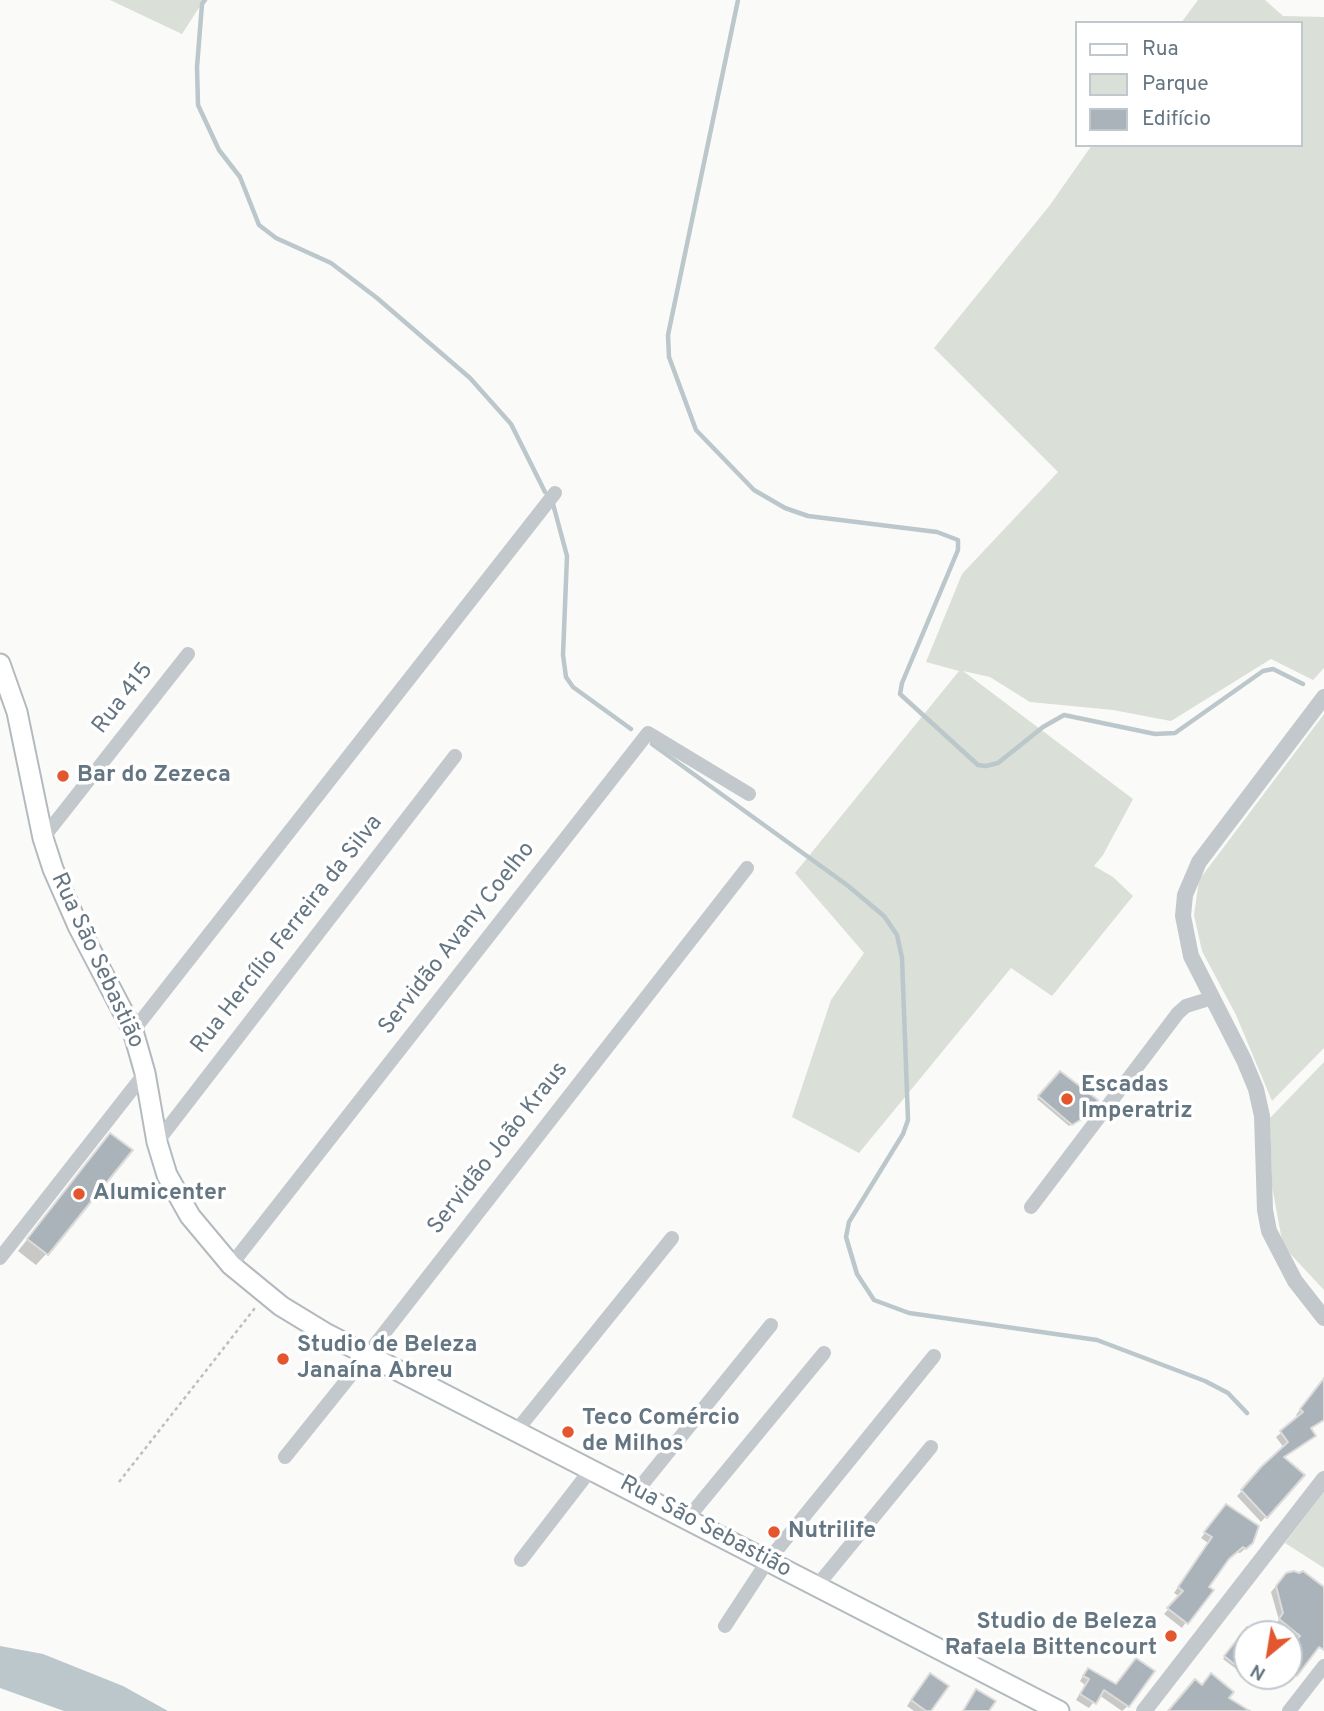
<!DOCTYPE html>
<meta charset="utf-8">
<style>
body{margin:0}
#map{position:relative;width:1324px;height:1711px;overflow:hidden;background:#fafaf8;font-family:Overpass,sans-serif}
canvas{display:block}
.legend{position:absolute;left:1075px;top:21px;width:228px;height:126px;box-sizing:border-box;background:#fff;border:2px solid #c1c8cd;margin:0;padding:9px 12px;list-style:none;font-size:21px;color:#657683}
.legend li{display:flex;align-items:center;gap:14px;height:35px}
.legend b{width:35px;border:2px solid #c1c8cd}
.north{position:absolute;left:1233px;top:1620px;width:70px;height:70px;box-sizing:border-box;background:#fff;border:2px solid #c1c8cd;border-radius:50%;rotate:210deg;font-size:19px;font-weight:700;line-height:28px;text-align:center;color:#657683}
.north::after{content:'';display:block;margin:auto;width:24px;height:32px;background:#e4572e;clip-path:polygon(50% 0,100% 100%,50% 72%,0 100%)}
</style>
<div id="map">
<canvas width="1324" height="1711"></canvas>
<ul class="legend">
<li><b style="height:9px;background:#fff"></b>Rua</li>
<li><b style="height:19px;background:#dadfd7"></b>Parque</li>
<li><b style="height:19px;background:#aab3b9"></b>Edifício</li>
</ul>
<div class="north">N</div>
</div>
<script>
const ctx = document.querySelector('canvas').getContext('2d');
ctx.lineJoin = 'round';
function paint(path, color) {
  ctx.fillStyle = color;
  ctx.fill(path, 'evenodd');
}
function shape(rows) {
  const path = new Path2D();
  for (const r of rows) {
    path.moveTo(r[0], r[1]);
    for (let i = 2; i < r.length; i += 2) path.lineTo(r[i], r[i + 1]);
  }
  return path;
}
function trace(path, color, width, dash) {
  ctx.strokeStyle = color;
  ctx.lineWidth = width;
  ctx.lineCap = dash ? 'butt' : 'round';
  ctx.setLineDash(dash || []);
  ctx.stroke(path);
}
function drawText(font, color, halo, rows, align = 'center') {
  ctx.font = font + ' Overpass,sans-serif';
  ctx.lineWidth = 7;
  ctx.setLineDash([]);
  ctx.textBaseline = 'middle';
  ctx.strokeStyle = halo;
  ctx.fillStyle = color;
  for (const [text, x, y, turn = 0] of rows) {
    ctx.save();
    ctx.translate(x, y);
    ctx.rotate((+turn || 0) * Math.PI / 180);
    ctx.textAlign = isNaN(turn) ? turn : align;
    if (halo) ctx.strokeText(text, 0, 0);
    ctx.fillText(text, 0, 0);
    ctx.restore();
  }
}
paint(shape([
 [110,0,204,0,182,34],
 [1198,0,1265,0,1283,16,1324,17,1324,668,1313,680,1271,659,1171,721,1113,710,1030,702,990,677,963,671,1133,799,1103,855,1094,866,1113,877,1133,896,1052,996,1011,968,859,1153,792,1117,831,1000,864,953,795,873,959,671,926,662,962,574,1058,472,934,348,1050,205,1092,145,1301,145,1301,23,1181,23],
 [1324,714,1324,1048,1272,1101,1236,1015,1202,951,1194,915,1199,880],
 [1324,1062,1324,1290,1283,1246,1272,1186,1270,1118],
 [1324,1492,1324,1568,1285,1543]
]), '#dadfd7');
paint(shape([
 [0,1646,43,1654,123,1686,168,1711,64,1711,0,1688]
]), '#bbc7cb');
paint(shape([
 [1060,1073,1085,1115,1069,1126,1037,1099],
 [110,1136,47,1253,36,1265,18,1251],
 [1324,1379,1324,1419,1310,1429,1314,1436,1309,1441,1282,1458,1302,1475,1261,1522,1237,1496,1284,1448,1276,1437,1299,1418,1296,1415],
 [1221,1512,1246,1548,1240,1553,1236,1552,1225,1561,1182,1628,1164,1614,1180,1597,1174,1593,1208,1543,1201,1538],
 [1286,1574,1324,1589,1324,1640,1290,1680,1285,1676,1289,1676,1289,1651,1296,1642,1289,1634,1275,1625,1279,1620,1271,1592],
 [1241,1637,1247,1641,1247,1677,1223,1659],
 [1083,1676,1115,1686,1128,1706,1122,1711,1099,1695,1089,1708,1076,1700,1085,1685,1080,1681],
 [925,1680,929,1711,914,1711,907,1706]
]), '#0003');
trace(shape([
 [205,0,202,4,197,67,198,105,219,150,240,177,259,225,276,238,331,263,377,298,470,378,511,424,545,492],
 [738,0,668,335,669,357,696,430,754,490,785,508,808,516,937,532,958,540,958,550,902,683,900,694,978,765,986,766,998,763,1043,727,1064,715,1155,734,1175,733,1263,671,1273,669,1303,684],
 [553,504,567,556,563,655,566,677,573,687,631,729],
 [652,744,847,885,884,916,897,935,902,958,908,1120,903,1134,849,1222,846,1237,857,1274,874,1300,909,1313,1097,1340,1205,1381,1228,1393,1247,1413]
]), '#bbc7cb', 4.5);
const building = shape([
 [1060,1071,1098,1100,1090,1114,1072,1125,1038,1096,1060,1071],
 [110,1133,133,1150,48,1255,27,1239,110,1133],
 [1324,1378,1324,1420,1311,1428,1316,1436,1284,1457,1305,1475,1267,1518,1241,1490,1261,1467,1288,1442,1280,1431,1303,1412,1300,1409,1324,1378],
 [1226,1504,1259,1526,1253,1543,1246,1549,1243,1547,1229,1559,1209,1587,1214,1590,1188,1624,1167,1608,1183,1591,1178,1587,1212,1537,1204,1532,1226,1504],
 [1294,1571,1299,1573,1303,1571,1324,1587,1324,1650,1319,1647,1297,1676,1289,1670,1289,1650,1300,1636,1279,1619,1283,1613,1276,1586,1286,1573,1294,1571],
 [1247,1627,1247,1674,1224,1656,1247,1627],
 [1136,1658,1155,1671,1129,1707,1104,1690,1096,1704,1080,1694,1089,1679,1083,1676,1088,1668,1116,1684,1136,1658],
 [930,1673,949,1686,931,1711,926,1711,911,1700,930,1673],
 [1211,1673,1234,1692,1229,1698,1250,1711,1168,1711,1195,1679,1202,1685,1211,1673],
 [976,1689,996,1701,989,1711,963,1711,976,1689]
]);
paint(building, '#aab3b9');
trace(building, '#dcdcda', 2);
const secondary = shape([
 [0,664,17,712,43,838,53,869,78,926,133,1031,145,1073,157,1142,167,1175,190,1216,231,1265,281,1306,327,1334,1059,1711]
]);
trace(secondary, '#b3babf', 23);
trace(shape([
 [119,1482,255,1308]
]), '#bbbfc2', 2.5, [3.5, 3.5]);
trace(shape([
 [43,838,188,654],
 [133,1031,555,493],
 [157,1142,455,756],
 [1031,1207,1178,1013,1186,1006,1212,998],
 [0,1258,145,1073],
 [231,1265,648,733,749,794],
 [517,1430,672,1238],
 [285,1457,367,1355,747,868],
 [636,1492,771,1325],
 [687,1519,824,1353],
 [521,1560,592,1468],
 [816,1587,931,1447],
 [725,1626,767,1562,934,1356],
 [1289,1711,1324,1666]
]), '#c3c8cc', 14);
trace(shape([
 [1324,697,1199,862,1185,895,1183,916,1191,956,1244,1060,1256,1089,1262,1116,1265,1210,1269,1231,1295,1281,1324,1318],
 [1144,1711,1324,1479]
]), '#c3c8cc', 16);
trace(secondary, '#fff', 19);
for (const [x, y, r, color] of [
 [63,776,7,"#e4572e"],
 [1067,1099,7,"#e4572e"],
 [79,1194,7,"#e4572e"],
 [283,1359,7,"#e4572e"],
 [568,1432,7,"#e4572e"],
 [774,1532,7,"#e4572e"],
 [1171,1636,7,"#e4572e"]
]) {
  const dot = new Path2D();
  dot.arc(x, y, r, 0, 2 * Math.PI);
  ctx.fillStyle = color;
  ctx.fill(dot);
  trace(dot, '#fff', 2.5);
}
drawText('23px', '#657683', '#fff', [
 ["Rua 415",124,699,-52],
 ["Rua Hercílio Ferreira da Silva",288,935,-52],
 ["Servidão Avany Coelho",458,939,-52],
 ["Rua São Sebastião",96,961,65],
 ["Servidão João Kraus",499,1149,-52],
 ["Rua São Sebastião",705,1528,28]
]);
drawText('bold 23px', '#657683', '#fff', [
 ["Bar do Zezeca",77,776],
 ["Escadas",1081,1086],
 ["Imperatriz",1081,1112],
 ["Alumicenter",93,1194],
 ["Studio de Beleza",297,1346],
 ["Janaína Abreu",297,1372],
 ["Teco Comércio",582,1419],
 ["de Milhos",582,1445],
 ["Nutrilife",788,1532],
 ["Studio de Beleza",1157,1623,"right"],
 ["Rafaela Bittencourt",1157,1649,"right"]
], 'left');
</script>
